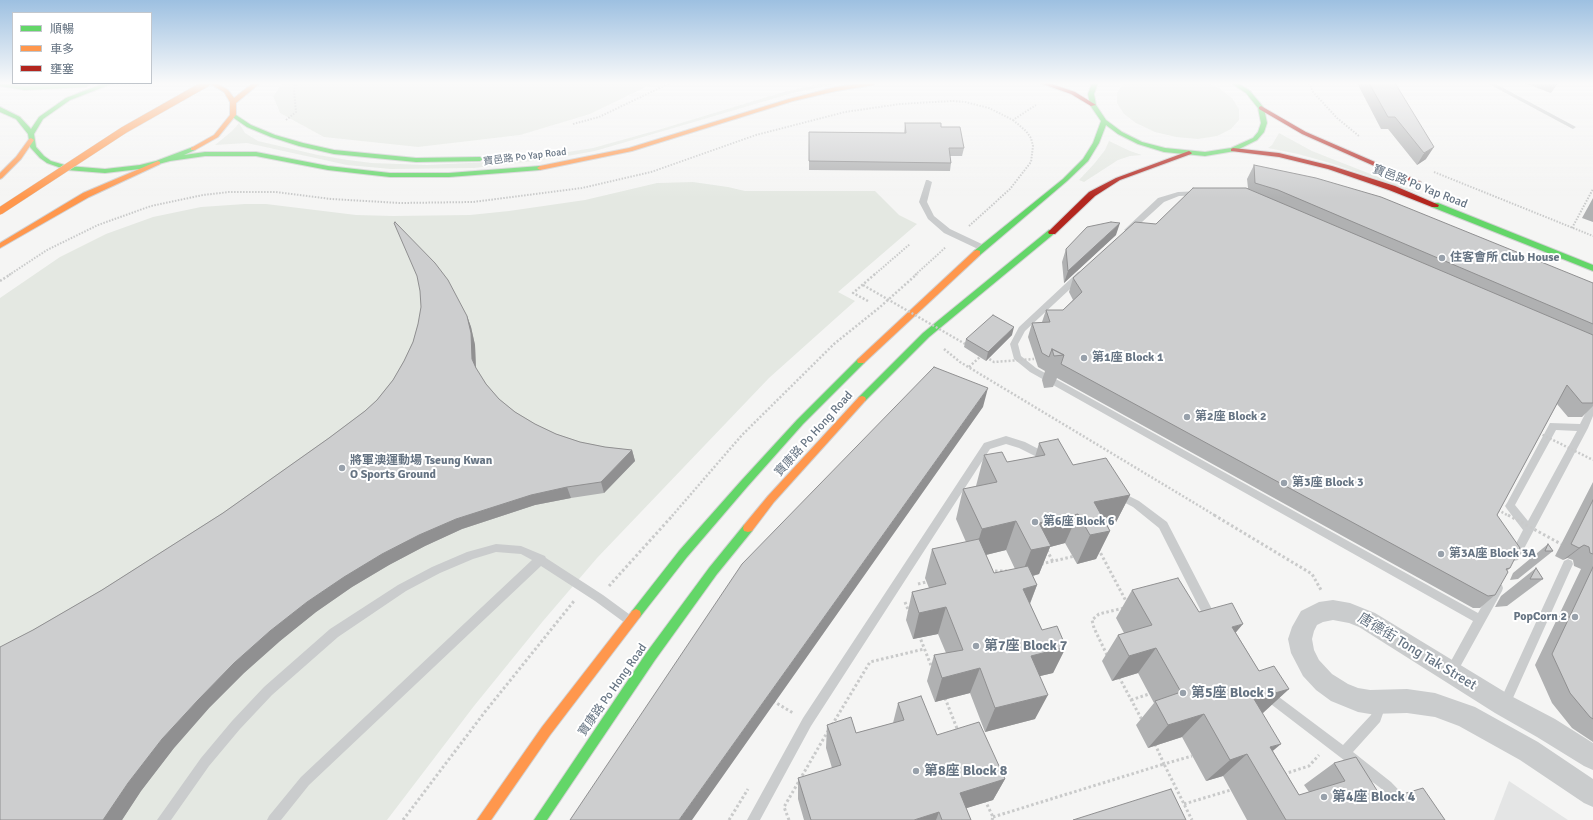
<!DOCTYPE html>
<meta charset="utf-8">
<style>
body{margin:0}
#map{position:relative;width:1593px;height:820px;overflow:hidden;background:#f5f5f4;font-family:Signika,"Noto Sans TC",sans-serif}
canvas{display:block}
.legend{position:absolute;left:12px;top:12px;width:140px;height:72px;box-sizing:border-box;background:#fff;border:1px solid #c2c7cd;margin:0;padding:5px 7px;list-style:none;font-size:12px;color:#667483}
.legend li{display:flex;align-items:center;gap:8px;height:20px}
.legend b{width:20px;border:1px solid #c2c7cd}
</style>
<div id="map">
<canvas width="1593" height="820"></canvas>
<ul class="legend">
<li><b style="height:5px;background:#63d668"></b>順暢</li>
<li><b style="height:5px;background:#ff974d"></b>車多</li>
<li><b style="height:5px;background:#b3261e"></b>壅塞</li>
</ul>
</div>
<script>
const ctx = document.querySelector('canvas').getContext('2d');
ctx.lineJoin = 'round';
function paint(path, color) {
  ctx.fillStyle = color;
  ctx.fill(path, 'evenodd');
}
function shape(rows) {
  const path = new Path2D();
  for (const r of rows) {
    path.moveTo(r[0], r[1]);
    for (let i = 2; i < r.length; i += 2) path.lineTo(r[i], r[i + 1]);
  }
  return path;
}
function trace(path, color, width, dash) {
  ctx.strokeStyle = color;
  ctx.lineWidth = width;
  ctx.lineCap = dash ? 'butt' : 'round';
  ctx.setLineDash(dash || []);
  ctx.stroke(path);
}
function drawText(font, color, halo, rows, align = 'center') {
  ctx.font = font + ' Signika,"Noto Sans TC",sans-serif';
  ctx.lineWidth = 4;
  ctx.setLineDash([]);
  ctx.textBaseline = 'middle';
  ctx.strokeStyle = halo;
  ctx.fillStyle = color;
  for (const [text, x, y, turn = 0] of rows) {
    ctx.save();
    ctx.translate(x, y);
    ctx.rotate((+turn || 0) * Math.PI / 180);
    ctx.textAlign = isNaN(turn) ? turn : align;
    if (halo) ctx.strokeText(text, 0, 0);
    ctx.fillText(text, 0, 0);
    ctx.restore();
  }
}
paint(shape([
 [1509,781,1568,820,1494,820]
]), '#e4e5e5');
paint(shape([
 [283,83,654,83,590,114,520,135,418,147,324,137,280,113,273,96],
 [823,83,839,83,793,93,595,151,556,158,509,164,474,168,391,169,347,165,247,143,215,145,232,131,239,123,245,133,258,141,318,155,348,160,372,163,427,165,511,161,593,148,658,130,780,93],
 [1125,83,1207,83,1219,88,1232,98,1239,109,1239,120,1231,129,1217,136,1198,139,1176,137,1155,132,1136,123,1124,114,1117,103,1117,93,1122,85],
 [1279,133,1312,151,1424,195,1330,163,1298,154,1268,148,1272,145],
 [1109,141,1130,151,1142,155,1130,156,1118,160,1084,182,1079,180,1094,164,1105,150],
 [693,182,728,187,745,191,875,191,899,215,917,224,838,292,855,301,769,378,597,558,543,621,474,706,387,820,0,820,0,298,60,257,106,234,153,217,201,207,245,204,266,204,356,215,393,216,470,215,509,211,585,200,657,183]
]), '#e4e8e2');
const fast = shape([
 [0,83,25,86,86,83,89,85,86,87,25,90,0,86,0,83],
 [105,83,114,83,70,100,43,119,34,134,36,147,44,156,51,161,68,166,105,169,140,165,156,161,193,147,195,148,195,150,184,155,205,152,256,152,328,166,390,173,449,173,540,166,543,168,540,170,449,177,390,177,328,170,256,156,205,156,170,161,140,169,105,173,67,170,47,163,40,158,30,147,28,134,16,119,0,112,0,107,20,117,31,129,39,117,66,98,105,83],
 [1092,83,1098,83,1094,94,1096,105,1106,120,1122,132,1142,142,1165,148,1205,152,1231,148,1253,138,1258,132,1261,123,1258,108,1246,93,1231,83,1238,83,1250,91,1264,108,1267,123,1264,132,1257,140,1235,151,1205,156,1164,152,1138,144,1118,134,1106,125,1099,143,1088,161,1067,181,980,255,974,255,974,251,1063,179,1083,159,1093,143,1101,121,1090,105,1088,94,1092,83],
 [233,113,251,125,275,135,303,143,334,150,416,158,480,157,483,159,480,161,416,162,334,154,299,146,271,137,247,127,231,116,230,115,233,113],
 [1432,203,1438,203,1593,265,1593,271,1432,207,1432,203],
 [1049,230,1055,230,1056,232,929,337,865,401,859,401,858,399,859,397,923,333,1049,230],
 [861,358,865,361,864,363,803,424,747,487,687,557,640,617,636,619,632,617,631,614,632,611,679,551,741,481,797,420,858,359,861,358],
 [748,524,752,525,753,528,752,531,717,574,655,660,547,820,534,820,647,652,709,568,744,525,748,524]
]);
const slow = shape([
 [209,83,216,83,228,90,234,98,253,83,260,83,236,103,236,115,218,137,195,150,191,150,191,148,214,135,230,115,230,102,224,92,209,83],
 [863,83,876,83,873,85,836,91,793,101,632,151,540,170,537,168,540,166,629,148,789,99,836,87,863,83],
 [31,138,34,140,21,159,2,178,0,179,0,173,16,157,29,139,31,138],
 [158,161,160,162,160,164,89,197,0,248,0,243,83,193,158,161],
 [977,250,980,251,980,255,864,363,858,363,857,361,858,359,974,251,977,250],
 [862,396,865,397,866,399,865,401,774,502,752,531,748,532,744,531,743,528,744,525,768,496,859,397,862,396],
 [636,609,640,611,641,614,640,617,550,735,491,820,477,820,542,727,632,611,636,609]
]);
const jam = shape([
 [1040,83,1049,83,1075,92,1096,105,1091,106,1071,94,1040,83],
 [1261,106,1306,132,1421,182,1417,184,1415,184,1302,134,1259,109,1259,107,1261,106],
 [1233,148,1279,153,1332,166,1395,186,1439,205,1438,207,1432,207,1389,190,1328,169,1279,157,1231,151,1231,149,1233,148],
 [1189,151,1192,153,1191,154,1120,180,1095,196,1055,234,1049,234,1048,232,1089,192,1116,178,1189,151]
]);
trace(fast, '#d1d1d2', 2);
trace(slow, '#d1d1d2', 2);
trace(jam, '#d1d1d2', 2);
trace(shape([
 [1309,83,1313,92,1337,118,1359,136],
 [286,120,296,112,294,90,296,83],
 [573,124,599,117,670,83],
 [1434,172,1593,236],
 [969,226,1010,189,1031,162,1033,146,1031,138,1026,131,1013,120],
 [1572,228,1593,189],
 [9,275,47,250,98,225,151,206,203,195,229,192,276,192,331,199,400,203,473,202,582,188,651,172,756,135,845,112,900,104,952,101,965,102,989,108,1013,120,1036,105],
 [874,275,910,244],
 [915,275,946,247]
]), '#c9caca', 2, [1.5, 1.5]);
trace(shape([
 [0,281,11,274],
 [868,301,853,293,875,274],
 [944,349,960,362,1216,516],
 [969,367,982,355],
 [672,516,742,435,834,344,880,307,917,274]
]), '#c9caca', 2.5, [2, 2]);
trace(shape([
 [1214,515,1312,574,1321,590],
 [1047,550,1053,562],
 [1098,551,1099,550,1127,603],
 [1041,564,1075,556],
 [990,571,1007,571],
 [918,584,930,581],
 [609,586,673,515],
 [905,602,909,612],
 [919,635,932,668],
 [1107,655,1094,628,1092,620,1099,614,1124,608],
 [1119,677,1142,720],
 [945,698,958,731],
 [1131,700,1149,694],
 [773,701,793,713],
 [832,725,870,662,924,649],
 [1155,744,1164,764,1192,756],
 [1284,774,1309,766,1319,755],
 [985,800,993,817,992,820],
 [1184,804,1234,789],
 [993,817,1164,764,1192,820],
 [403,820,484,713,574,601],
 [729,820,748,789],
 [789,820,784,807,828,731]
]), '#c9caca', 3, [2.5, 2.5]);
paint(shape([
 [1487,83,1494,83,1576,127,1573,129,1571,128,1487,83],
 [926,180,928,180,932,182,927,202,934,216,950,229,986,246,986,250,980,250,944,233,928,219,919,202,926,180],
 [1199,191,1203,193,1202,195,1179,196,1164,202,1131,232,1128,232,1124,230,1158,198,1178,192,1199,191],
 [1081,271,1084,272,1085,274,1084,276,1025,331,1018,344,1021,356,1036,368,1478,613,1494,585,1498,583,1502,585,1503,588,1502,591,1455,676,1451,677,1447,676,1445,672,1473,621,1030,372,1014,359,1010,344,1019,327,1078,272,1081,271],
 [1593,403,1593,416,1588,428,1518,560,1514,561,1510,560,1509,557,1523,530,1507,509,1505,506,1507,503,1550,423,1580,424,1590,404,1593,403],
 [1556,430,1577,431,1528,521,1515,505,1556,430],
 [1006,436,1025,442,1050,455,1052,458,1050,461,1047,462,1019,448,1006,444,990,449,811,726,760,820,747,820,803,718,984,443,1006,436],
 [1117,490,1139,501,1167,522,1216,617,1217,621,1216,625,1212,626,1208,625,1159,528,1133,507,1114,497,1112,494,1114,491,1117,490],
 [496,544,521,546,545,556,546,558,603,595,633,617,634,620,633,623,629,625,625,623,595,601,541,566,309,785,281,820,267,820,269,816,301,777,532,560,521,554,496,552,473,559,440,573,406,591,338,637,272,695,240,729,209,766,171,820,157,820,201,758,232,721,264,687,330,629,398,585,432,567,467,552,496,544],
 [1568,559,1572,561,1573,564,1508,709,1504,711,1500,709,1498,705,1500,701,1564,561,1568,559],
 [1267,688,1343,745,1371,715,1377,698,1381,696,1385,698,1387,702,1380,722,1353,752,1391,782,1417,809,1423,820,1410,820,1383,790,1263,698,1261,694,1263,690,1267,688]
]), '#cacccd');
paint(shape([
 [1333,600,1350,603,1375,613,1513,697,1555,719,1593,743,1593,770,1584,766,1537,737,1495,713,1359,627,1349,623,1333,620,1323,622,1317,625,1314,631,1312,639,1314,650,1319,660,1332,674,1348,684,1358,688,1370,690,1407,689,1435,693,1475,707,1538,742,1593,779,1593,807,1584,803,1520,760,1459,726,1435,717,1407,713,1370,714,1358,712,1331,701,1316,690,1303,676,1291,653,1288,639,1292,627,1301,611,1319,602,1333,600]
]), '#cacccd');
paint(fast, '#63d668');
paint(slow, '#ff974d');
paint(jam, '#b3261e');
const slowBridge = shape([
 [0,211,124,130,207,83]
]);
trace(slowBridge, '#d1d2d2', 8, []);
trace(shape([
 [863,285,967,345],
 [986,357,994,362,1034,359],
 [1539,433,1593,460],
 [1498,510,1509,516]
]), '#c9caca', 2.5, [2, 2]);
trace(shape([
 [1508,515,1561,544]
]), '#c9caca', 3, [2.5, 2.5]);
trace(slowBridge, '#ff974d', 7);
paint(shape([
 [1357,83,1395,83,1426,159,1417,165,1388,129,1381,129],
 [1524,83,1558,83,1551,93],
 [905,123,941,127,964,148,962,156,950,156,951,163,950,171,809,170,809,132,904,133],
 [1254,165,1593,283,1593,406,1582,417,1568,417,1557,404,1497,515,1510,568,1507,571,1495,595,1480,608,1473,608,1057,378,1053,387,1044,388,1042,380,1045,371,1038,367,1028,337,1032,323,1042,322,1046,310,1063,310,1073,300,1069,292,1073,278,1156,224,1248,188,1247,179],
 [1593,198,1593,222,1582,218],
 [1116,235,1064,283,1062,262,1066,249],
 [467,316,471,327,475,345,476,369,486,384,499,399,515,412,535,424,556,434,580,442,605,447,632,450,635,461,604,493,571,498,535,505,462,529,425,546,389,565,352,587,316,612,280,641,244,673,209,708,174,748,141,791,122,820,0,820,33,630,102,590,223,513,329,438,365,411,377,400,393,380,404,361,413,342,418,324],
 [1012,335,986,361,964,347,966,339],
 [1039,443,1073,465,1130,495,1115,524,1108,526,1110,531,1096,559,1077,564,1065,543,1050,547,1039,574,1033,576,1037,585,1030,604,1042,630,1066,647,1053,673,1040,676,1035,719,985,732,970,693,935,702,927,681,934,655,946,653,938,634,913,639,906,620,912,592,929,588,925,578,932,549,966,542,956,519,963,489,976,487,976,486,984,455,1007,462,1035,457],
 [1006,550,1015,569,994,573,986,555],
 [1593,482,1593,742,1572,728,1552,703,1535,665,1581,569,1574,566,1573,560,1567,558,1563,560,1555,556],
 [1548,544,1553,551,1518,579,1510,580,1513,573],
 [1536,568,1543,579,1507,606,1495,607,1501,596],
 [1132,590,1199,612,1236,633,1259,671,1289,689,1262,713,1273,751,1299,795,1309,792,1304,785,1334,763,1383,800,1445,820,1247,820,1223,776,1206,781,1182,737,1148,748,1136,725,1154,703,1138,673,1112,681,1102,661,1118,635,1124,633,1116,618],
 [898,703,937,735,1005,779,993,800,966,808,971,820,804,820,798,799,798,778,832,768,826,748,827,725,856,733,893,723]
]), '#b0b1b2');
paint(shape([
 [1434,147,1426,159,1417,165,1424,153],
 [1120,223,1116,235,1064,283,1068,271],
 [467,316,471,327,475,345,476,371,472,359],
 [1014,327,1012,335,986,361,988,352],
 [988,388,983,407,692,820,679,820],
 [632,450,635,461,604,493,601,482],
 [567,487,571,498,535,505,462,529,425,546,389,565,352,587,316,612,280,641,244,673,209,708,174,748,141,791,122,820,103,820,128,783,162,739,198,700,234,663,270,631,307,602,344,577,382,554,419,535,456,519,531,495],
 [1130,495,1115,524,1088,530,1094,502],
 [1078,514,1065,543,1050,547,1039,574,1020,579,1031,550,1039,523],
 [1016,521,1006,550,973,558,982,529],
 [1110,531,1096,559,1077,564,1090,535],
 [1584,545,1567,558,1563,560,1579,548],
 [1037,585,1026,613,1023,589],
 [946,607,938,634,913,639,919,613],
 [1243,624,1221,650,1232,627],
 [1066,647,1053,673,1019,681,1031,656],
 [1156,648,1138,673,1112,681,1129,656],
 [980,668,970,693,935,702,942,678],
 [1289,689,1263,713,1230,723,1254,699],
 [1048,695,1035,719,985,732,995,708],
 [1204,714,1182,737,1148,748,1168,725],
 [1281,744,1255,766,1270,747],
 [1247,754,1223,776,1206,781,1230,760],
 [1005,779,993,800,951,813,960,793],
 [939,812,936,820,914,820]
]), '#909091');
const building = shape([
 [1369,83,1395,83,1434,147,1424,153,1395,117,1388,117,1369,83],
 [905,123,941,123,941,127,960,127,964,148,949,148,951,163,809,161,809,132,906,133,905,123],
 [1254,165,1316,178,1381,197,1593,283,1593,324,1278,190,1255,183,1254,165],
 [1193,188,1246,188,1593,335,1593,403,1582,403,1567,385,1497,515,1520,548,1510,568,1506,569,1508,572,1495,595,1488,596,1061,364,1064,355,1052,349,1049,357,1042,353,1032,323,1050,322,1046,310,1063,310,1082,292,1073,278,1135,222,1156,224,1193,188],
 [395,222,435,263,448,280,467,316,471,333,472,359,476,368,486,384,499,399,515,412,535,424,556,434,580,442,605,447,632,450,601,482,567,487,531,495,456,519,419,535,382,554,344,577,307,602,270,631,234,663,198,700,162,739,128,783,103,820,0,820,0,647,33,630,102,590,223,513,329,438,365,411,377,400,393,380,404,361,413,342,418,324,421,307,420,291,417,276,394,223,395,222],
 [1111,222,1120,223,1068,271,1066,249,1087,227,1111,222],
 [993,315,1014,327,988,352,966,339,993,315],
 [1052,349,1064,355,1054,356,1052,349],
 [934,367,988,388,679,820,570,820,742,564,934,367],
 [1058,439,1073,465,1106,458,1130,495,1094,502,1110,531,1090,535,1078,514,1039,523,1051,546,1031,550,1016,521,982,529,963,489,997,482,984,455,1002,452,1007,462,1045,455,1039,443,1058,439],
 [1593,500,1593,554,1590,553,1589,547,1584,545,1579,548,1571,544,1593,500],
 [979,539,994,573,1028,566,1037,585,1023,589,1042,630,1057,626,1066,647,1031,656,1048,695,995,708,980,668,942,678,934,655,963,650,946,607,919,613,912,592,946,584,932,549,979,539],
 [1548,544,1553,551,1545,551,1548,544],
 [1593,567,1593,719,1590,717,1570,693,1552,654,1593,567],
 [1536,568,1543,579,1530,579,1536,568],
 [1178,578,1199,612,1232,603,1243,624,1232,627,1259,671,1274,666,1289,689,1254,699,1281,744,1270,747,1299,795,1345,781,1334,763,1356,757,1383,800,1423,788,1445,820,1286,820,1247,754,1230,760,1204,714,1168,725,1155,701,1181,692,1156,648,1129,656,1118,635,1152,625,1132,590,1178,578],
 [921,696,937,735,979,722,1005,779,960,793,971,820,942,820,939,812,914,820,811,820,798,778,841,765,827,725,851,717,856,733,904,720,898,703,921,696],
 [1171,789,1186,820,1073,820,1171,789]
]);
paint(building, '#cdcecf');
trace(building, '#909091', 1);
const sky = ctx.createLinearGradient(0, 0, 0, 198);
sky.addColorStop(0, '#9dc0e1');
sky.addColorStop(0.42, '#fafafa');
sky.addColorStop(1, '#fafafa00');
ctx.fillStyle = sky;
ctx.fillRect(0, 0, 1593, 198);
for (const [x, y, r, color] of [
 [1442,258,4,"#98a1ab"],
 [1084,358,4,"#98a1ab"],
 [1187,417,4,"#98a1ab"],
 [342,468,4,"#98a1ab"],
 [1284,483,4,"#98a1ab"],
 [1035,522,4,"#98a1ab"],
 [1441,554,4,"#98a1ab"],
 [1575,617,4,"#98a1ab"],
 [976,646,4,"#98a1ab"],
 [1183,693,4,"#98a1ab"],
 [916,771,4,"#98a1ab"],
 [1324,797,4,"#98a1ab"]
]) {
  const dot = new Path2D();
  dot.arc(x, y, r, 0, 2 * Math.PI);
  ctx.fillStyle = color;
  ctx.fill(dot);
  trace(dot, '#fff', 1.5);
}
drawText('10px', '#667483', '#fff', [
 ["寶邑路 Po Yap Road",525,157,-7]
]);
drawText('12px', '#667483', '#fff', [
 ["寶邑路 Po Yap Road",1420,187,21],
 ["寶康路 Po Hong Road",814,434,-48],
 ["寶康路 Po Hong Road",613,690,-55]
]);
drawText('bold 12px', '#667483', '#fff', [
 ["住客會所 Club House",1450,258],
 ["第1座 Block 1",1092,358],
 ["第2座 Block 2",1195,417],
 ["將軍澳運動場 Tseung Kwan",350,461],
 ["O Sports Ground",350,475],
 ["第3座 Block 3",1292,483],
 ["第6座 Block 6",1043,522],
 ["第3A座 Block 3A",1449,554],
 ["PopCorn 2",1567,617,"right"]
], 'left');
drawText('bold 14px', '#667483', '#fff', [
 ["第7座 Block 7",984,646],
 ["第5座 Block 5",1191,693],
 ["第8座 Block 8",924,771],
 ["第4座 Block 4",1332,797]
], 'left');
drawText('14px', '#667483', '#fff', [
 ["唐德街 Tong Tak Street",1417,652,31]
]);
</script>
